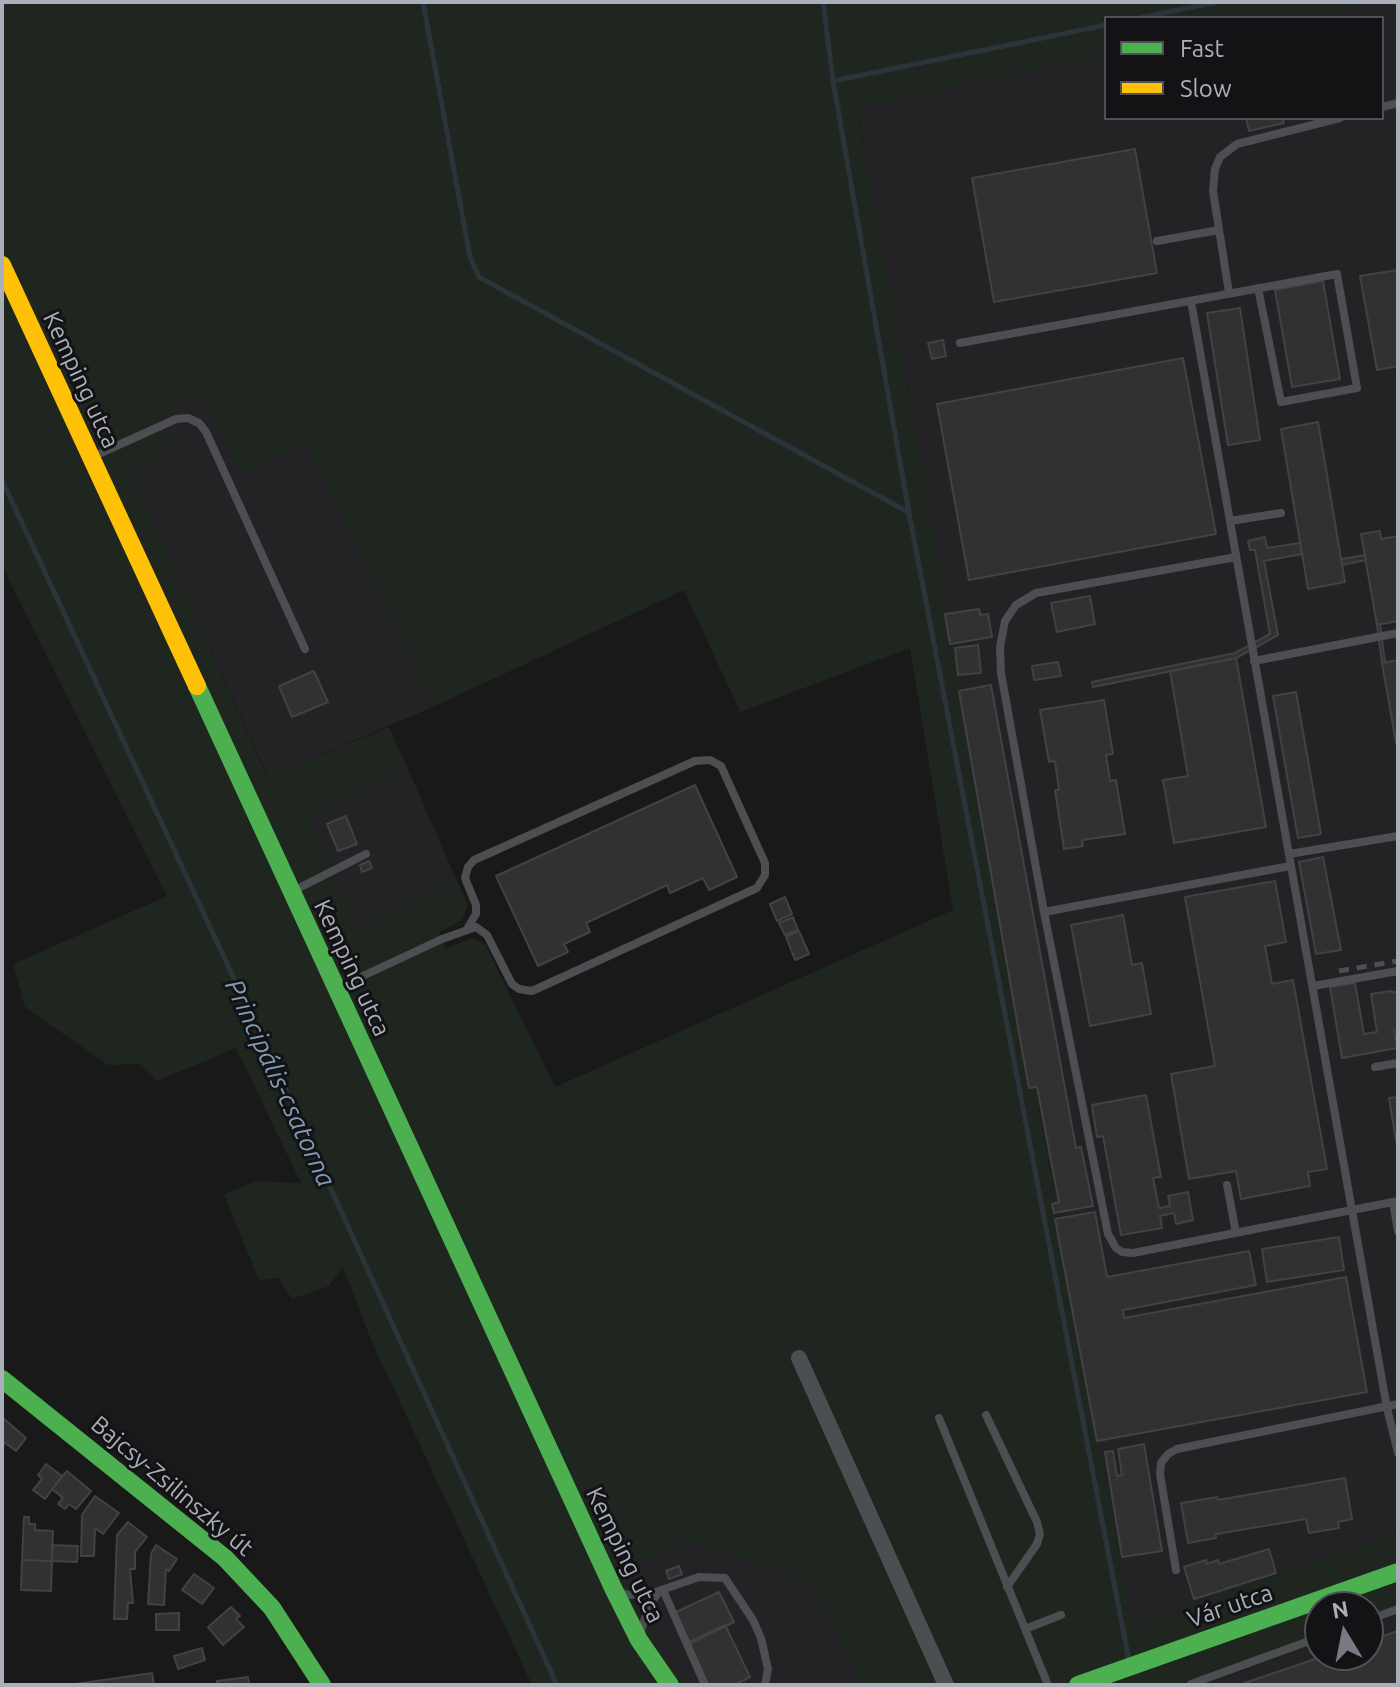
<!DOCTYPE html>
<meta charset="utf-8">
<style>
body{margin:0}
#map{position:relative;width:1400px;height:1687px;overflow:hidden;background:#191919;font-family:Ubuntu,sans-serif}
canvas{display:block}
.frame{position:absolute;inset:0;border:4px solid #aaafba;pointer-events:none}
.legend{position:absolute;left:1104px;top:16px;width:280px;height:104px;box-sizing:border-box;background:#131315;border:2px solid #4f5157;margin:0;padding:10px 14px;list-style:none;font-size:24px;color:#aaafba}
.legend li{display:flex;align-items:center;gap:16px;height:40px}
.legend b{width:40px;border:2px solid #4f5157}
.north{position:absolute;left:1304px;top:1591px;width:80px;height:80px;box-sizing:border-box;background:#131315;border:2px solid #4f5157;border-radius:50%;rotate:350deg;font-size:22px;font-weight:700;line-height:32px;text-align:center;color:#aaafba}
.north::after{content:'';display:block;margin:auto;width:28px;height:36px;background:#777a82;clip-path:polygon(50% 0,100% 100%,50% 72%,0 100%)}
</style>
<div id="map">
<canvas width="1400" height="1687"></canvas>
<div class="frame"></div>
<ul class="legend">
<li><b style="height:10px;background:#4caf50"></b>Fast</li>
<li><b style="height:10px;background:#ffc107"></b>Slow</li>
</ul>
<div class="north">N</div>
</div>
<script>
const ctx = document.querySelector('canvas').getContext('2d');
ctx.lineJoin = 'round';
function paint(path, color) {
  ctx.fillStyle = color;
  ctx.fill(path, 'evenodd');
}
function shape(rows) {
  const path = new Path2D();
  for (const r of rows) {
    path.moveTo(r[0], r[1]);
    for (let i = 2; i < r.length; i += 2) path.lineTo(r[i], r[i + 1]);
  }
  return path;
}
function trace(path, color, width, dash) {
  ctx.strokeStyle = color;
  ctx.lineWidth = width;
  ctx.lineCap = dash ? 'butt' : 'round';
  ctx.setLineDash(dash || []);
  ctx.stroke(path);
}
function drawText(font, color, halo, rows, align = 'center') {
  ctx.font = font + ' Ubuntu,sans-serif';
  ctx.lineWidth = 6;
  ctx.setLineDash([]);
  ctx.textBaseline = 'middle';
  ctx.strokeStyle = halo;
  ctx.fillStyle = color;
  for (const [text, x, y, turn = 0] of rows) {
    ctx.save();
    ctx.translate(x, y);
    ctx.rotate((+turn || 0) * Math.PI / 180);
    ctx.textAlign = isNaN(turn) ? turn : align;
    if (halo) ctx.strokeText(text, 0, 0);
    ctx.fillText(text, 0, 0);
    ctx.restore();
  }
}
paint(shape([
 [1376,2,1398,2,1398,1532,1133,1626,857,107,1106,56,1106,118,1382,118,1382,18,1296,18],
 [203,395,307,443,433,707,268,777,129,468,175,449,159,415],
 [408,769,457,881,360,929,307,819],
 [692,1541,817,1587,860,1685,689,1685,664,1655,624,1571],
 [1398,1614,1398,1685,1203,1685,1320,1643,1320,1655,1368,1655,1368,1625]
]), '#232325');
paint(shape([
 [2,2,1376,2,1296,18,1106,18,1106,56,857,108,1133,1625,1398,1532,1398,1614,1368,1625,1368,1607,1320,1607,1320,1643,1203,1685,860,1685,816,1587,692,1541,624,1571,664,1655,689,1685,532,1685,371,1340,343,1267,329,1286,292,1299,278,1278,259,1280,224,1194,256,1181,301,1183,236,1048,157,1081,139,1064,108,1065,25,1007,13,964,167,896,2,566],
 [203,395,241,473,307,444,433,707,684,590,740,712,910,648,953,910,555,1087,485,944,471,938,446,949,439,932,462,920,468,905,457,881,360,929,308,819,408,769,389,727,267,777,130,469,175,449,159,415]
]), '#1e261f');
trace(shape([
 [423,2,470,257,479,277,908,512],
 [823,2,833,81,909,513,1129,1661],
 [1139,18,1217,2],
 [833,81,1106,25],
 [2,480,284,1086,557,1685]
]), '#2b343b', 5);
const building = shape([
 [1246,118,1283,118,1284,123,1249,131,1246,118],
 [1135,149,1157,273,994,302,972,178,1135,149],
 [1398,270,1398,366,1377,370,1360,276,1398,270],
 [1323,281,1340,379,1292,387,1275,290,1323,281],
 [1240,308,1260,440,1228,445,1207,313,1240,308],
 [943,340,946,356,932,359,928,343,943,340],
 [1183,358,1216,534,969,580,937,404,1183,358],
 [1318,422,1345,582,1308,589,1281,429,1318,422],
 [1380,531,1381,539,1398,536,1398,621,1377,625,1361,534,1380,531],
 [1265,537,1267,548,1300,543,1302,554,1264,561,1278,635,1236,658,1093,687,1092,682,1235,653,1270,634,1255,550,1250,550,1248,541,1265,537],
 [1365,555,1366,560,1342,565,1341,559,1365,555],
 [1090,596,1095,624,1057,632,1051,603,1090,596],
 [979,609,980,615,988,614,992,637,950,644,945,614,979,609],
 [1380,624,1385,662,1382,663,1377,625,1380,624],
 [978,645,981,673,958,675,955,648,978,645],
 [1236,658,1266,827,1174,843,1163,780,1188,776,1170,671,1236,658],
 [1398,660,1398,743,1396,743,1382,663,1398,660],
 [1058,662,1061,676,1034,680,1032,666,1058,662],
 [314,671,328,702,292,717,279,686,314,671],
 [991,685,1076,1148,1081,1147,1093,1206,1054,1213,1052,1204,1059,1202,1037,1087,1029,1088,1024,1061,959,691,991,685],
 [1296,692,1321,834,1298,838,1273,696,1296,692],
 [1104,700,1113,754,1106,755,1110,781,1116,780,1125,834,1082,840,1083,846,1064,849,1055,790,1059,790,1055,761,1049,762,1040,710,1104,700],
 [695,785,737,877,709,890,703,878,670,893,667,885,586,923,590,932,564,944,568,952,538,966,496,876,695,785],
 [346,816,357,844,338,851,327,824,346,816],
 [1323,857,1341,950,1316,954,1299,862,1323,857],
 [369,861,372,868,362,872,360,865,369,861],
 [1275,881,1286,942,1265,946,1272,984,1293,980,1327,1169,1308,1172,1310,1186,1241,1199,1236,1171,1189,1179,1171,1074,1215,1066,1185,897,1275,881],
 [785,897,792,914,777,921,770,904,785,897],
 [1123,915,1132,965,1142,963,1151,1014,1090,1026,1071,925,1123,915],
 [793,917,798,930,785,935,779,923,793,917],
 [799,931,809,954,795,960,786,937,799,931],
 [1355,983,1364,1034,1377,1032,1371,994,1390,991,1398,993,1398,1029,1394,1030,1397,1048,1342,1058,1330,987,1355,983],
 [1146,1095,1161,1177,1153,1178,1159,1208,1170,1206,1168,1196,1188,1192,1193,1220,1176,1224,1174,1213,1160,1216,1162,1228,1121,1235,1103,1136,1097,1137,1092,1105,1146,1095],
 [1398,1097,1398,1141,1396,1141,1389,1098,1398,1097],
 [1095,1212,1107,1277,1249,1251,1256,1285,1123,1310,1124,1318,1346,1277,1367,1392,1097,1441,1055,1219,1095,1212],
 [1339,1237,1344,1270,1267,1282,1262,1249,1339,1237],
 [3,1418,26,1438,16,1451,4,1442,2,1455,3,1418],
 [1144,1444,1162,1551,1122,1557,1105,1452,1113,1451,1117,1476,1122,1475,1118,1449,1144,1444],
 [46,1464,62,1476,45,1499,33,1490,42,1479,38,1475,46,1464],
 [67,1471,91,1491,76,1509,69,1504,65,1509,58,1504,63,1498,52,1489,67,1471],
 [1345,1478,1352,1519,1338,1522,1339,1528,1309,1533,1306,1519,1216,1534,1216,1538,1188,1543,1181,1503,1217,1497,1218,1500,1345,1478],
 [95,1496,119,1513,103,1534,95,1528,94,1556,81,1556,82,1515,95,1496],
 [24,1517,29,1517,29,1524,35,1524,35,1530,53,1531,52,1561,22,1560,24,1517],
 [128,1522,147,1537,135,1552,135,1569,130,1569,133,1603,128,1603,127,1619,114,1619,117,1535,128,1522],
 [52,1545,78,1546,77,1562,52,1561,52,1545],
 [156,1545,177,1559,169,1571,166,1569,164,1605,148,1604,151,1554,156,1545],
 [1269,1549,1276,1573,1194,1599,1184,1567,1206,1560,1207,1564,1218,1560,1219,1564,1269,1549],
 [22,1560,52,1561,51,1591,21,1590,22,1560],
 [679,1566,682,1574,669,1579,666,1571,679,1566],
 [194,1574,214,1588,202,1604,182,1590,194,1574],
 [719,1592,734,1622,689,1644,674,1613,719,1592],
 [231,1607,240,1616,236,1619,244,1627,223,1645,208,1627,231,1607],
 [179,1613,179,1630,156,1630,156,1614,179,1613],
 [725,1625,750,1677,734,1685,707,1685,687,1643,725,1625],
 [1398,1631,1398,1684,1239,1685,1327,1655,1368,1655,1368,1641,1398,1631],
 [202,1648,205,1660,178,1669,174,1656,202,1648],
 [152,1673,154,1685,76,1685,76,1684,152,1673],
 [248,1677,249,1685,217,1685,217,1681,248,1677]
]);
paint(building, '#313131');
trace(building, '#414245', 2);
trace(shape([
 [1382,107,1398,103],
 [1157,241,1219,230],
 [1229,293,1213,191,1215,169,1220,157,1237,144,1340,118],
 [1191,301,1387,1408,1398,1453],
 [960,343,1337,274,1357,388,1281,402,1258,288],
 [92,457,176,419,188,418,199,423,206,432,305,649],
 [1230,521,1281,513],
 [1236,557,1036,593,1016,605,1005,621,1000,647,1001,673,1044,912,1108,1234,1116,1248,1122,1252,1133,1253,1398,1201],
 [1254,661,1398,633],
 [1289,854,1398,836],
 [291,892,366,854],
 [1044,912,1290,866],
 [1313,986,1398,971],
 [337,988,442,939,476,927,487,935,512,984,519,989,532,991,757,888,765,875,765,863,721,766,710,760,695,761,474,860,468,867,465,878,476,905,476,914,467,929],
 [1375,1067,1398,1063],
 [1227,1185,1236,1233],
 [1393,1202,1398,1231],
 [986,1415,1037,1522,1040,1534,1037,1544,1007,1587],
 [939,1418,1048,1685],
 [1176,1570,1160,1474,1161,1463,1168,1454,1177,1449,1398,1404],
 [663,1590,705,1685],
 [620,1592,628,1595,650,1594,699,1577,725,1578,753,1620,761,1638,768,1669,765,1685],
 [1368,1620,1398,1609],
 [1025,1629,1061,1615],
 [641,1631,649,1606,658,1593],
 [1191,1684,1320,1637]
]), '#4d4e52', 8);
trace(shape([
 [799,1358,946,1685]
]), '#4d4e52', 16);
trace(shape([
 [197,686,614,1590,639,1640,670,1685],
 [2,1379,225,1558,272,1608,322,1685],
 [1078,1685,1398,1572]
]), '#4caf50', 18);
trace(shape([
 [2,265,197,686]
]), '#ffc107', 18);
trace(shape([
 [1339,971,1398,961]
]), '#4c4e51', 5, [10, 8]);
drawText('24px', '#aaafba', '#131315', [
 ["Kemping utca",81,380,65],
 ["Kemping utca",352,968,65],
 ["Bajcsy-Zsilinszky út",172,1486,40],
 ["Kemping utca",625,1555,64],
 ["Vár utca",1230,1606,-19]
]);
drawText('italic 26px', '#809db5', '#131315', [
 ["Principális-csatorna",280,1083,65]
]);
</script>
